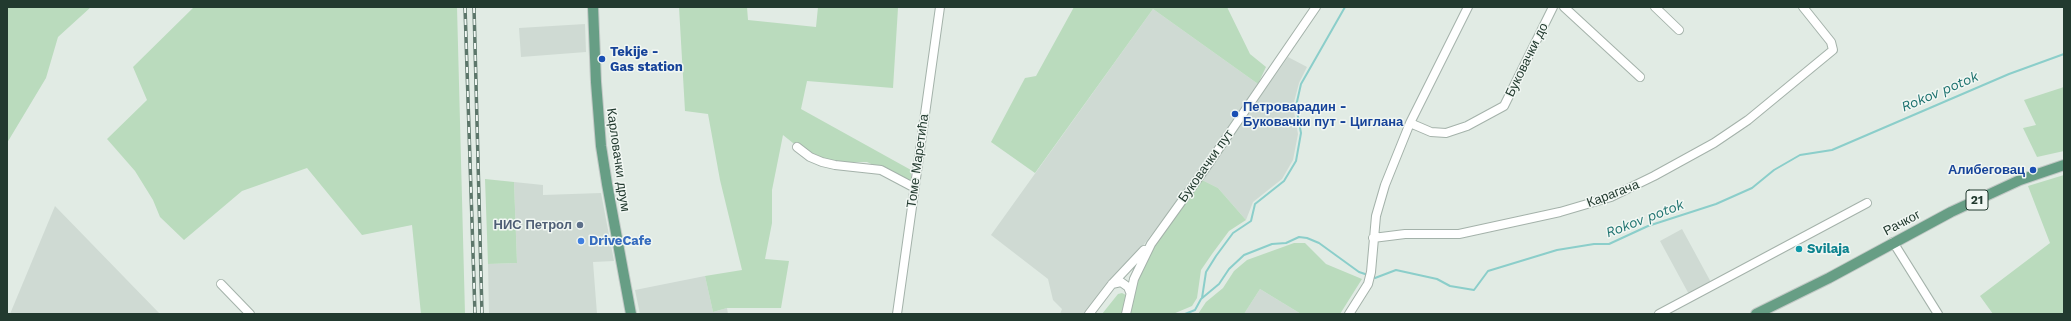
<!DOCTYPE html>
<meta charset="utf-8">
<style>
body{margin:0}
#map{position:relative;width:2071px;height:321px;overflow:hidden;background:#e1ebe4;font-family:"Work Sans",sans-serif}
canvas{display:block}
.frame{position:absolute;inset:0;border:8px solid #223a2f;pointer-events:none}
</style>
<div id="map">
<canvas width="2071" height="321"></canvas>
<div class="frame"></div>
</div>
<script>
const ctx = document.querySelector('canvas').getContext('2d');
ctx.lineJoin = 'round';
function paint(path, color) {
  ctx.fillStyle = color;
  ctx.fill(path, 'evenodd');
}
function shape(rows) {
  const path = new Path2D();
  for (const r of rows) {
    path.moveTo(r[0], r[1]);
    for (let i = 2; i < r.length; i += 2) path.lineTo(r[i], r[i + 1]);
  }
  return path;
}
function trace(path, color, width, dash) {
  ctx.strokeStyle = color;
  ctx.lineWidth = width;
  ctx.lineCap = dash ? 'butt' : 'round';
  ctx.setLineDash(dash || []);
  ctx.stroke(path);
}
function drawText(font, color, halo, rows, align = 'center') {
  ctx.font = font + ' "Work Sans",sans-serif';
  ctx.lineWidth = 3;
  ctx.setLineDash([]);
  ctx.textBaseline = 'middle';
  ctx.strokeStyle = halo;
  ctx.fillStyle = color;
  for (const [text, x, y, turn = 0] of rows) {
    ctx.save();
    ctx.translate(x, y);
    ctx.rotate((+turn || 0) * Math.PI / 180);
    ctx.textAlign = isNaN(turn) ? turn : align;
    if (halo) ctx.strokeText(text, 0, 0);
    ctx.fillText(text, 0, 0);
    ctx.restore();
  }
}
paint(shape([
 [1153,9,1258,84,1166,215,1092,314,1060,314,1062,309,1053,300,1048,279,991,235],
 [585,24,586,52,521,57,519,28],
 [1288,57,1307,67,1299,83,1293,106,1298,134,1293,160,1282,179,1253,202,1246,220,1218,188,1202,180],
 [514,182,543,185,543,195,601,193,614,261,593,262,597,314,489,314,488,264,517,263],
 [55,206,160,314,10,314],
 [1682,229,1713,286,1691,298,1660,241],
 [705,276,713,312,727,308,728,314,640,314,635,290],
 [1260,289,1301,314,1244,314]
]), '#cfdad3');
paint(shape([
 [7,7,91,7,58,37,46,78,7,143],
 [194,7,457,7,465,314,421,314,412,225,362,235,307,168,242,191,184,240,160,217,153,200,135,171,107,139,147,100,133,67],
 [679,7,747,7,748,20,816,27,818,7,898,8,893,88,807,81,801,109,911,170,911,183,867,162,831,162,798,147,783,135,772,190,772,223,765,259,789,261,781,308,727,308,713,312,705,276,742,270,720,180,708,114,685,111],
 [1074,7,1227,7,1250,54,1266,67,1258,84,1153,9,1035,173,991,142,1025,78,1036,76],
 [2064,87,2064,151,2037,157,2023,128,2036,125,2024,100],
 [2064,175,2064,314,1993,314,1980,296,2050,243,2028,186],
 [485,179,514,182,517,263,488,264],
 [1202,180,1218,188,1246,220,1229,231,1212,254,1201,270,1197,298,1192,306,1173,314,1130,314,1138,280,1154,247],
 [1294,243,1305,243,1326,264,1362,279,1340,314,1301,314,1260,289,1244,314,1198,314,1206,302,1223,288,1234,271,1247,260],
 [1122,293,1126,295,1122,314,1102,314,1118,294]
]), '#badbbd');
trace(shape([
 [1372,276,1375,278,1396,270,1437,279,1450,286,1474,290,1488,271,1557,250,1594,244,1609,244,1648,226,1716,204,1752,188,1774,170,1800,155,1832,150,2009,74,2064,54],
 [1202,298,1206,272,1216,256,1233,233,1251,221,1255,204,1284,181,1296,161,1301,133,1296,106,1301,84,1345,7],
 [1185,314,1195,310,1201,299,1219,284,1229,269,1244,255,1272,244,1286,243,1299,237,1307,238,1319,243,1359,272,1368,275]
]), '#8bceca', 2);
const minor = shape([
 [1564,7,1640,77],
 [1655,7,1679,30],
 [1410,123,1431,132,1446,133,1467,126,1504,106,1553,7],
 [797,147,810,157,822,162,835,165,881,170,915,188],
 [1373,238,1405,234,1459,234,1560,212,1611,197,1654,176,1714,143,1748,120,1833,50,1831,42,1803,7],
 [1893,242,1938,314],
 [221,284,250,314],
 [1112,284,1121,282,1128,287,1130,292],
 [897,314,940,7],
 [1089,314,1112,284,1144,250],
 [1126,314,1134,279,1151,244,1207,166,1316,7],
 [1349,314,1368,284,1371,272,1376,216,1385,185,1410,123,1468,7],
 [1659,314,1867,203]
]);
const major = shape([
 [593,7,596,82,601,146,607,184,631,314],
 [1756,314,1829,278,1951,212,2020,180,2064,165]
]);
trace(minor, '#a4b2aa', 10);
trace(major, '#c1c8c5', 12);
trace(minor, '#fff', 8);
trace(major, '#679e85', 10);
const rail = shape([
 [465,7,475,314],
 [474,7,482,314]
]);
trace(rail, '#5c766a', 3.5);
trace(rail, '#f1f7f3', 2, [6]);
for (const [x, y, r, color] of [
 [602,59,4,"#1a4fb4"],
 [1235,114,4,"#1a4fb4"],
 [2033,170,4,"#1a4fb4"],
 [580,225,4,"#5c6f8a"],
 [581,241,4,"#3f7fe0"],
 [1799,249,4,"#0f9aa8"]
]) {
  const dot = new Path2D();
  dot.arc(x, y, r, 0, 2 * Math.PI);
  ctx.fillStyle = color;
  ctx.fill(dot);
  trace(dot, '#f1f7f3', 1.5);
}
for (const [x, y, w] of [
 [1977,200,22]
]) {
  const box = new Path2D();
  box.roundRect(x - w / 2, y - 10, w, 20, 3);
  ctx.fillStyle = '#f1f7f3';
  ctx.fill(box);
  trace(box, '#223a2f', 1);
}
drawText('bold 12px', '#223a2f', null, [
 ["21",1977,200]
]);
drawText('bold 13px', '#164399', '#f1f7f3', [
 ["Tekije -",610,52],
 ["Gas station",610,67],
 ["Петроварадин -",1243,107],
 ["Буковачки пут - Циглана",1243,122],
 ["Алибеговац",2025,170,"right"]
], 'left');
drawText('13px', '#223a2f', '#f1f7f3', [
 ["Буковачки до",1527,60,-64],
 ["Карловачки друм",618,160,82],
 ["Томе Маретића",918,161,-82],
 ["Буковачки пут",1206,166,-55],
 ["Карагача",1613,194,-21],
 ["Рачког",1902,223,-28]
]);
drawText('bold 13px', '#4e5e75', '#f1f7f3', [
 ["НИС Петрол",572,225]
], 'right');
drawText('bold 13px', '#366cbe', '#f1f7f3', [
 ["DriveCafe",589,241]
], 'left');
drawText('bold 13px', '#0d838f', '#f1f7f3', [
 ["Svilaja",1807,249]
], 'left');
drawText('italic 14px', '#1f7370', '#f1f7f3', [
 ["Rokov potok",1940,92,-23],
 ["Rokov potok",1645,219,-21]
]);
</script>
